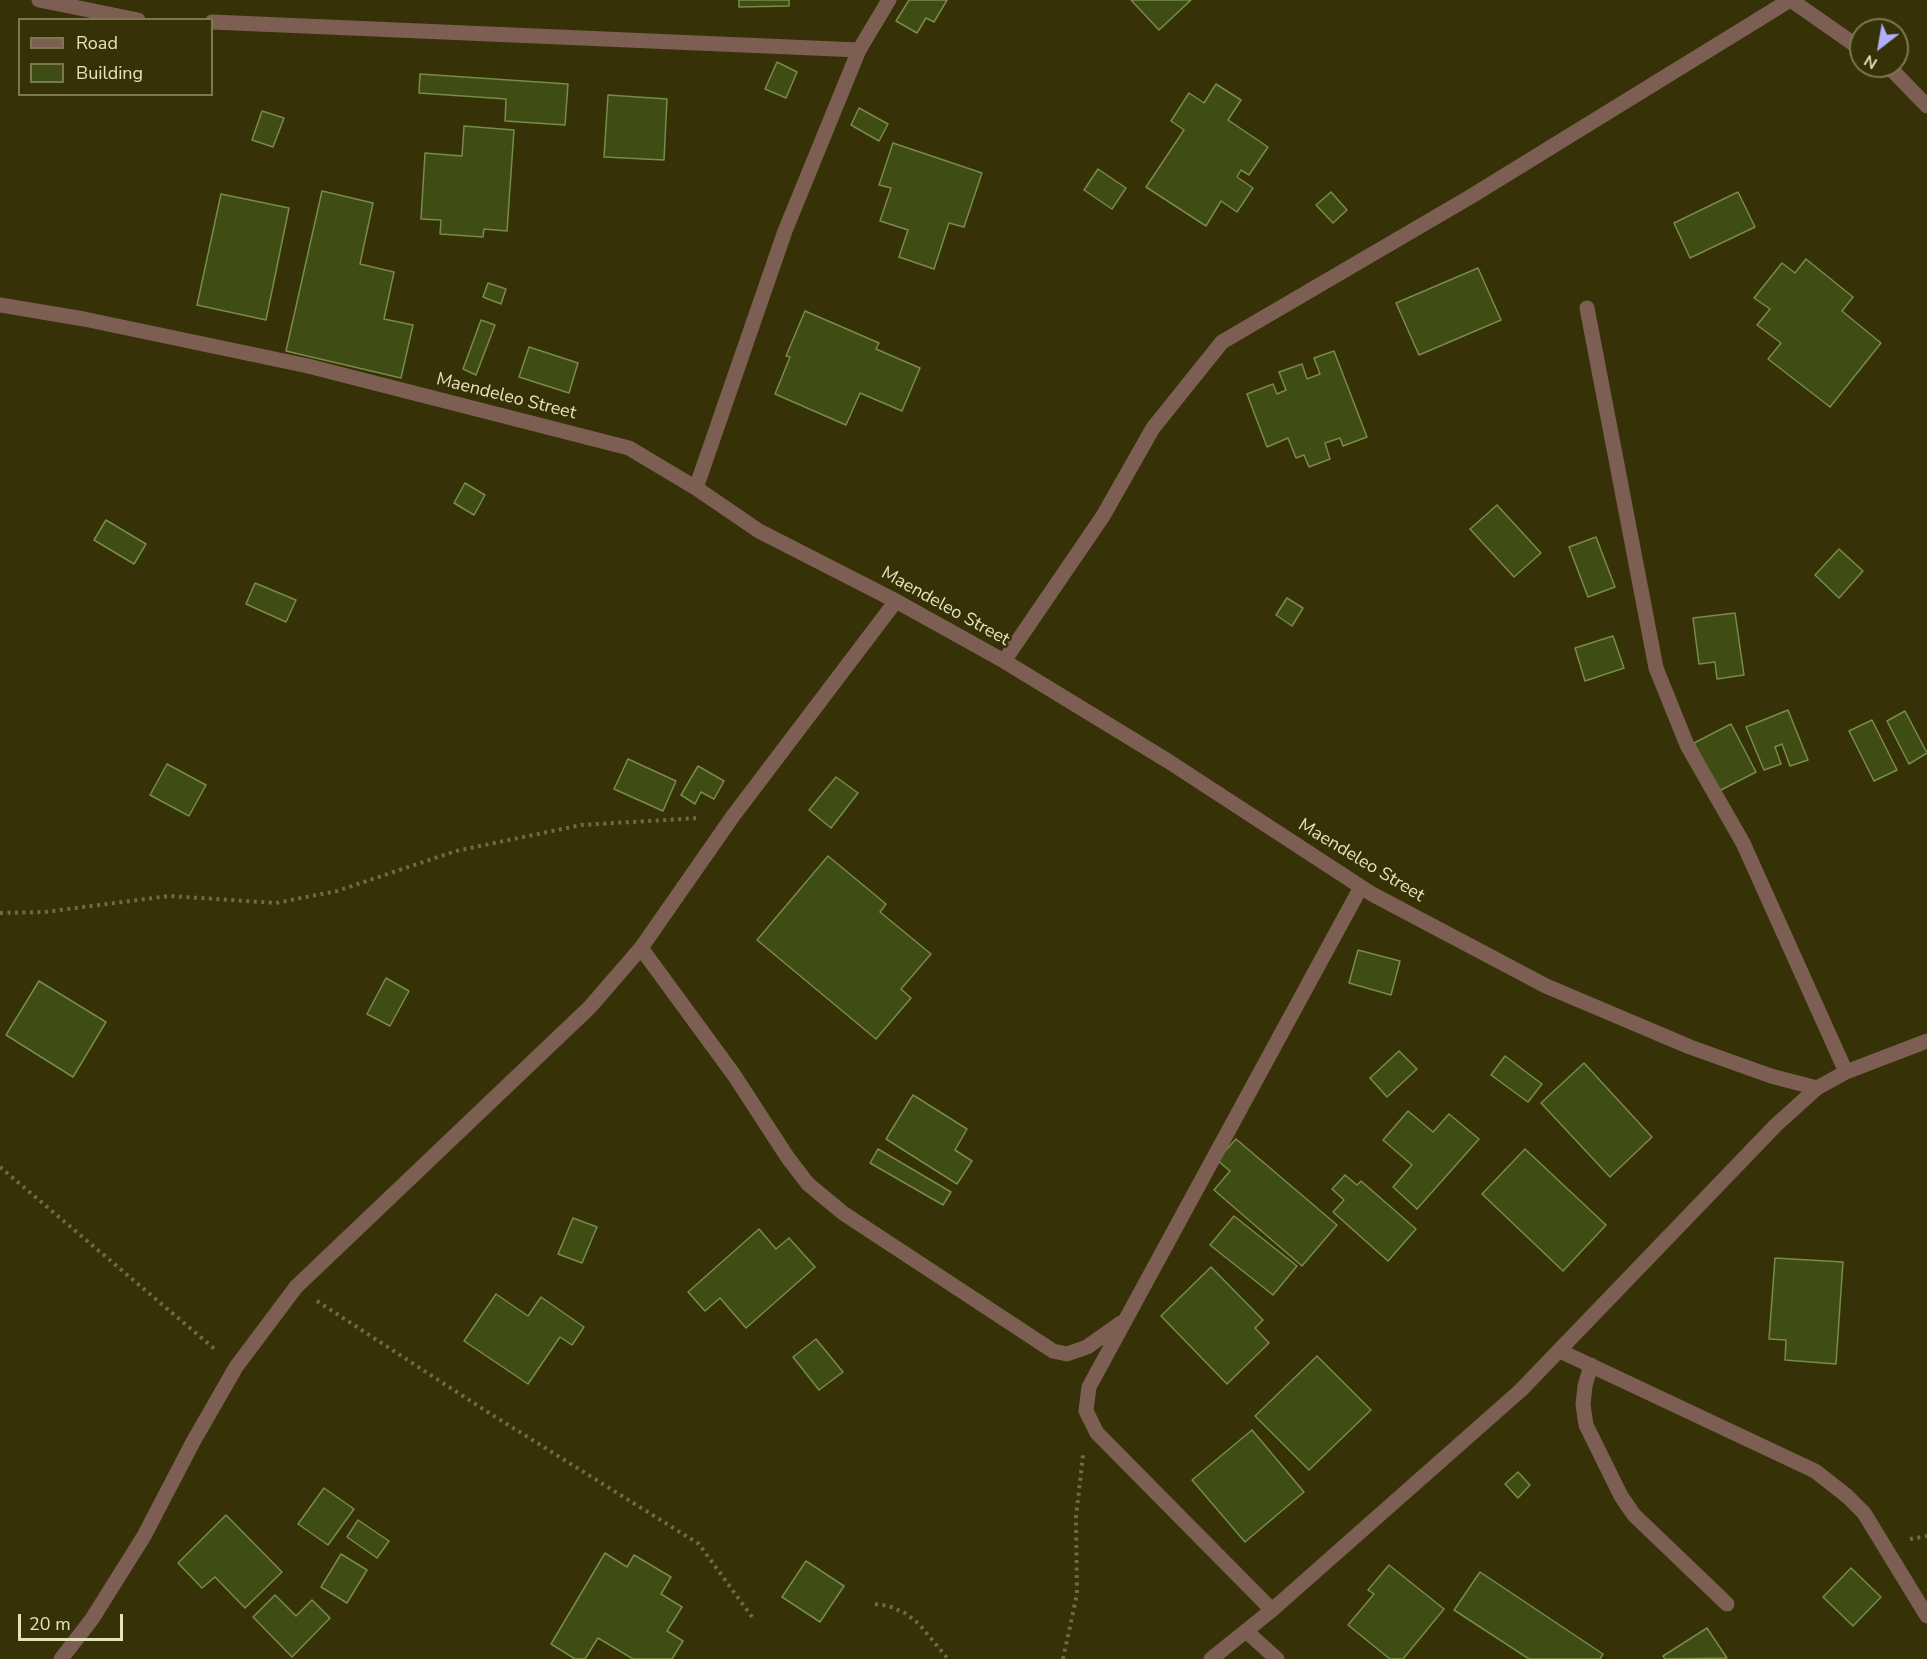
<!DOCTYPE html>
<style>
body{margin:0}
#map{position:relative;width:1927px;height:1659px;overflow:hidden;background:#363107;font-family:"Nunito Sans",sans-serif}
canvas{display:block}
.legend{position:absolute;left:18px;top:18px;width:195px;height:78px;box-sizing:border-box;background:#363107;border:2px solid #7c7850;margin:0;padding:8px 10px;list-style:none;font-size:18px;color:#e5e2bd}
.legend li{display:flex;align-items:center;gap:12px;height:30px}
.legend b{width:30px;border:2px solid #7c7850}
.north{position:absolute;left:1849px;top:18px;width:60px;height:60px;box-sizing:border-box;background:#363107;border:2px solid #7c7850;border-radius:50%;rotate:211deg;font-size:16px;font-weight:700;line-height:24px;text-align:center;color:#e5e2bd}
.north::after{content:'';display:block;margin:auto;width:21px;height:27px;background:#adaffb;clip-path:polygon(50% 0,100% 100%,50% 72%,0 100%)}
.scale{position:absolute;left:18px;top:1614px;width:105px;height:27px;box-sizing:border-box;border:3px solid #e5e2bd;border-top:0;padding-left:8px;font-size:18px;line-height:21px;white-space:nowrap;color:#e5e2bd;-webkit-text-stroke:4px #363107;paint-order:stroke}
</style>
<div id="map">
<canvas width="1927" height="1659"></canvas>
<ul class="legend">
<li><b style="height:8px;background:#7c5e52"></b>Road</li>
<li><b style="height:16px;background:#3f4d15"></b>Building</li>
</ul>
<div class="north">N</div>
<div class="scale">20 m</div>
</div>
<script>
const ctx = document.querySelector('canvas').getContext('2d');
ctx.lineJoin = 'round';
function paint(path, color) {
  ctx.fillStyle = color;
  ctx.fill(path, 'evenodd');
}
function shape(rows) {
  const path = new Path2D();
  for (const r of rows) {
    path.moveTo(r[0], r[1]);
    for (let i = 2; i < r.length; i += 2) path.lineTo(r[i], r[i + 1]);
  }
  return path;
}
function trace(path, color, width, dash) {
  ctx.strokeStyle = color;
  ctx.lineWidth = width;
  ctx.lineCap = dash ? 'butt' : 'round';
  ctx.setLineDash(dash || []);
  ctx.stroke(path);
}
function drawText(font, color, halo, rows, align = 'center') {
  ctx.font = font + ' "Nunito Sans",sans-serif';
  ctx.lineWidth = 5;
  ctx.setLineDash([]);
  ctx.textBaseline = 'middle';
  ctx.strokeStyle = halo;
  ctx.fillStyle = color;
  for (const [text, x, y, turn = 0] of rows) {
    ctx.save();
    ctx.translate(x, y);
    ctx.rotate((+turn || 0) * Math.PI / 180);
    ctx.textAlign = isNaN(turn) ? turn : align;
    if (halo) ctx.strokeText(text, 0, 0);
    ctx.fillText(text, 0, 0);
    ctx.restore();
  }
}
const building = shape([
 [739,0,789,0,789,6,739,7,739,0],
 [909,0,947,0,934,22,926,18,917,33,896,21,909,0],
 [1131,0,1191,0,1159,30,1131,0],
 [777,62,797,72,786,98,765,89,777,62],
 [420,74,568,84,565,125,505,121,506,99,419,93,420,74],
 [1216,84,1241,100,1228,120,1268,147,1249,175,1241,170,1237,177,1253,188,1237,212,1221,201,1206,226,1146,187,1184,130,1171,121,1189,93,1204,103,1216,84],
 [608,95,667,99,664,160,604,157,608,95],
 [859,108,888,124,879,141,851,125,859,108],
 [262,111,284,118,273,147,252,140,262,111],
 [464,126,514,130,507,231,484,229,483,237,440,234,441,220,421,219,425,153,462,156,464,126],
 [893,143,982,173,964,227,949,223,934,269,899,257,908,230,880,221,891,188,879,185,893,143],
 [1098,169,1126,188,1112,209,1084,190,1098,169],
 [322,191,373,203,360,264,394,272,384,319,413,325,401,378,286,351,322,191],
 [1331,192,1347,210,1333,223,1316,205,1331,192],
 [1738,192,1755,227,1690,258,1674,223,1738,192],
 [221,194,289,208,266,320,197,305,221,194],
 [1806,259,1853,297,1842,311,1881,343,1830,407,1768,359,1781,343,1757,325,1770,309,1754,298,1782,263,1795,273,1806,259],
 [1478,268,1501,320,1419,355,1396,303,1478,268],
 [488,283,506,289,501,304,483,297,488,283],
 [805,311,879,343,876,349,920,368,902,411,860,393,846,425,775,394,790,357,786,356,805,311],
 [481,320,495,325,476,375,463,369,481,320],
 [529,347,578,363,569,393,519,377,529,347],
 [1334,351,1367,437,1343,446,1340,438,1325,443,1330,459,1309,467,1304,455,1296,458,1288,438,1267,447,1247,394,1273,384,1277,394,1286,390,1279,372,1302,364,1307,379,1320,374,1314,358,1334,351],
 [465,483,485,495,474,515,454,503,465,483],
 [1497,505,1541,553,1514,577,1470,529,1497,505],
 [106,520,146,544,134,564,94,540,106,520],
 [1596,537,1615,587,1588,597,1569,547,1596,537],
 [1839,549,1863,571,1839,598,1815,575,1839,549],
 [255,583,296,600,286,622,246,604,255,583],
 [1287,598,1303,608,1292,626,1276,615,1287,598],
 [1735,613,1744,675,1717,679,1715,662,1699,664,1693,618,1735,613],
 [1613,636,1624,668,1585,681,1575,648,1613,636],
 [1788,710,1808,760,1790,766,1782,744,1775,747,1781,764,1764,770,1746,727,1788,710],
 [1905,711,1927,753,1909,764,1887,721,1905,711],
 [1872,720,1897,770,1874,781,1849,731,1872,720],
 [1731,724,1756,772,1719,791,1694,743,1731,724],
 [628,759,676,781,663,811,614,789,628,759],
 [167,764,206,785,189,816,150,795,167,764],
 [698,766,724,781,714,799,701,792,695,804,681,795,698,766],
 [836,777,858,793,831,828,809,810,836,777],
 [828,856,886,904,880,912,931,954,901,989,911,998,876,1039,757,940,828,856],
 [1358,950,1400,961,1391,995,1349,983,1358,950],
 [386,978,409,991,390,1026,367,1014,386,978],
 [39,981,106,1022,73,1077,6,1035,39,981],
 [1399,1051,1417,1069,1387,1097,1370,1078,1399,1051],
 [1505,1056,1542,1084,1528,1102,1491,1075,1505,1056],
 [1584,1063,1652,1137,1610,1177,1541,1103,1584,1063],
 [913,1095,967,1129,955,1150,972,1161,957,1184,886,1139,913,1095],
 [1408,1111,1433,1132,1449,1114,1479,1139,1417,1209,1393,1187,1412,1165,1383,1140,1408,1111],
 [1236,1139,1337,1225,1302,1266,1214,1190,1230,1171,1217,1160,1236,1139],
 [878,1149,951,1192,943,1205,870,1163,878,1149],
 [1525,1149,1606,1225,1563,1271,1482,1194,1525,1149],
 [1345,1175,1357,1185,1361,1181,1416,1229,1388,1261,1333,1212,1344,1200,1332,1189,1345,1175],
 [1234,1216,1297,1266,1273,1295,1210,1245,1234,1216],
 [573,1218,597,1227,582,1263,558,1254,573,1218],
 [759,1229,776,1249,789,1238,815,1267,746,1328,720,1298,705,1311,688,1292,759,1229],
 [1775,1258,1843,1262,1836,1364,1785,1360,1786,1340,1769,1339,1775,1258],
 [1211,1267,1263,1320,1255,1328,1269,1343,1227,1384,1161,1316,1211,1267],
 [496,1294,528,1316,541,1297,584,1327,572,1345,560,1337,528,1384,464,1341,496,1294],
 [816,1339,843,1372,819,1390,793,1357,816,1339],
 [1317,1356,1371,1410,1309,1470,1255,1416,1317,1356],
 [1252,1430,1304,1492,1245,1542,1192,1480,1252,1430],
 [1518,1472,1530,1485,1518,1498,1505,1484,1518,1472],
 [324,1488,354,1509,328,1545,298,1524,324,1488],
 [226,1515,282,1572,245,1608,215,1577,202,1588,178,1563,226,1515],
 [358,1520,389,1541,377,1558,347,1537,358,1520],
 [605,1553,627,1567,634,1555,671,1577,661,1594,682,1607,667,1631,683,1641,672,1659,633,1659,598,1638,585,1659,575,1659,551,1644,605,1553],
 [341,1554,367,1570,347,1603,321,1587,341,1554],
 [806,1561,844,1586,820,1622,782,1597,806,1561],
 [1389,1565,1444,1609,1403,1659,1390,1659,1348,1625,1374,1594,1368,1590,1389,1565],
 [1851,1568,1881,1597,1853,1626,1823,1597,1851,1568],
 [1480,1572,1603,1654,1600,1659,1529,1659,1454,1610,1480,1572],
 [275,1595,296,1616,312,1600,330,1618,292,1657,253,1617,275,1595],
 [1707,1628,1727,1658,1665,1659,1663,1656,1707,1628]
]);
paint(building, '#3f4d15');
trace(building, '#788c47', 1.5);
trace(shape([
 [0,913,45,912,169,896,276,903,337,891,456,851,581,825,699,818],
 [0,1167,217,1351],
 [317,1301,486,1411,699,1544,752,1617],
 [1910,1539,1927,1536],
 [875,1604,889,1606,905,1613,919,1624,948,1659],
 [1063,1659,1077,1594,1076,1517,1083,1455]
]), '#6f6b43', 4, [3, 4.5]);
trace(shape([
 [39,0,138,20],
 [1791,0,1861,49],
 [212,22,859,50],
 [1885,66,1894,72,1927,106],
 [0,305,84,319,308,366,629,448,696,488,759,531,896,601,1004,661,1168,761,1372,894,1546,986,1690,1047,1771,1076,1817,1088],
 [1587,308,1656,668,1687,745,1743,843,1846,1072],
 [696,488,785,231,859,50,889,0],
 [1004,661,1103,516,1153,428,1222,342,1470,197,1790,0],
 [641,948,734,1075,788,1158,808,1184,843,1213,1053,1351,1067,1354,1087,1347,1121,1323],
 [1560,1351,1815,1471,1847,1496,1864,1513,1927,1616],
 [1591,1365,1585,1386,1583,1405,1586,1425,1621,1496,1634,1515,1727,1604],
 [1272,1610,1097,1433,1086,1411,1089,1387,1361,887],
 [1246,1631,1277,1659],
 [61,1659,92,1619,144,1536,193,1442,236,1367,296,1287,590,1007,641,948,733,816,896,601],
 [1211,1659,1272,1610,1521,1390,1776,1125,1817,1088,1846,1072,1927,1041]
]), '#7c5e52', 15);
drawText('18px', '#e5e2bd', '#363107', [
 ["Maendeleo Street",506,397,14],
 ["Maendeleo Street",945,607,29],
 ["Maendeleo Street",1361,861,31]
]);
</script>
